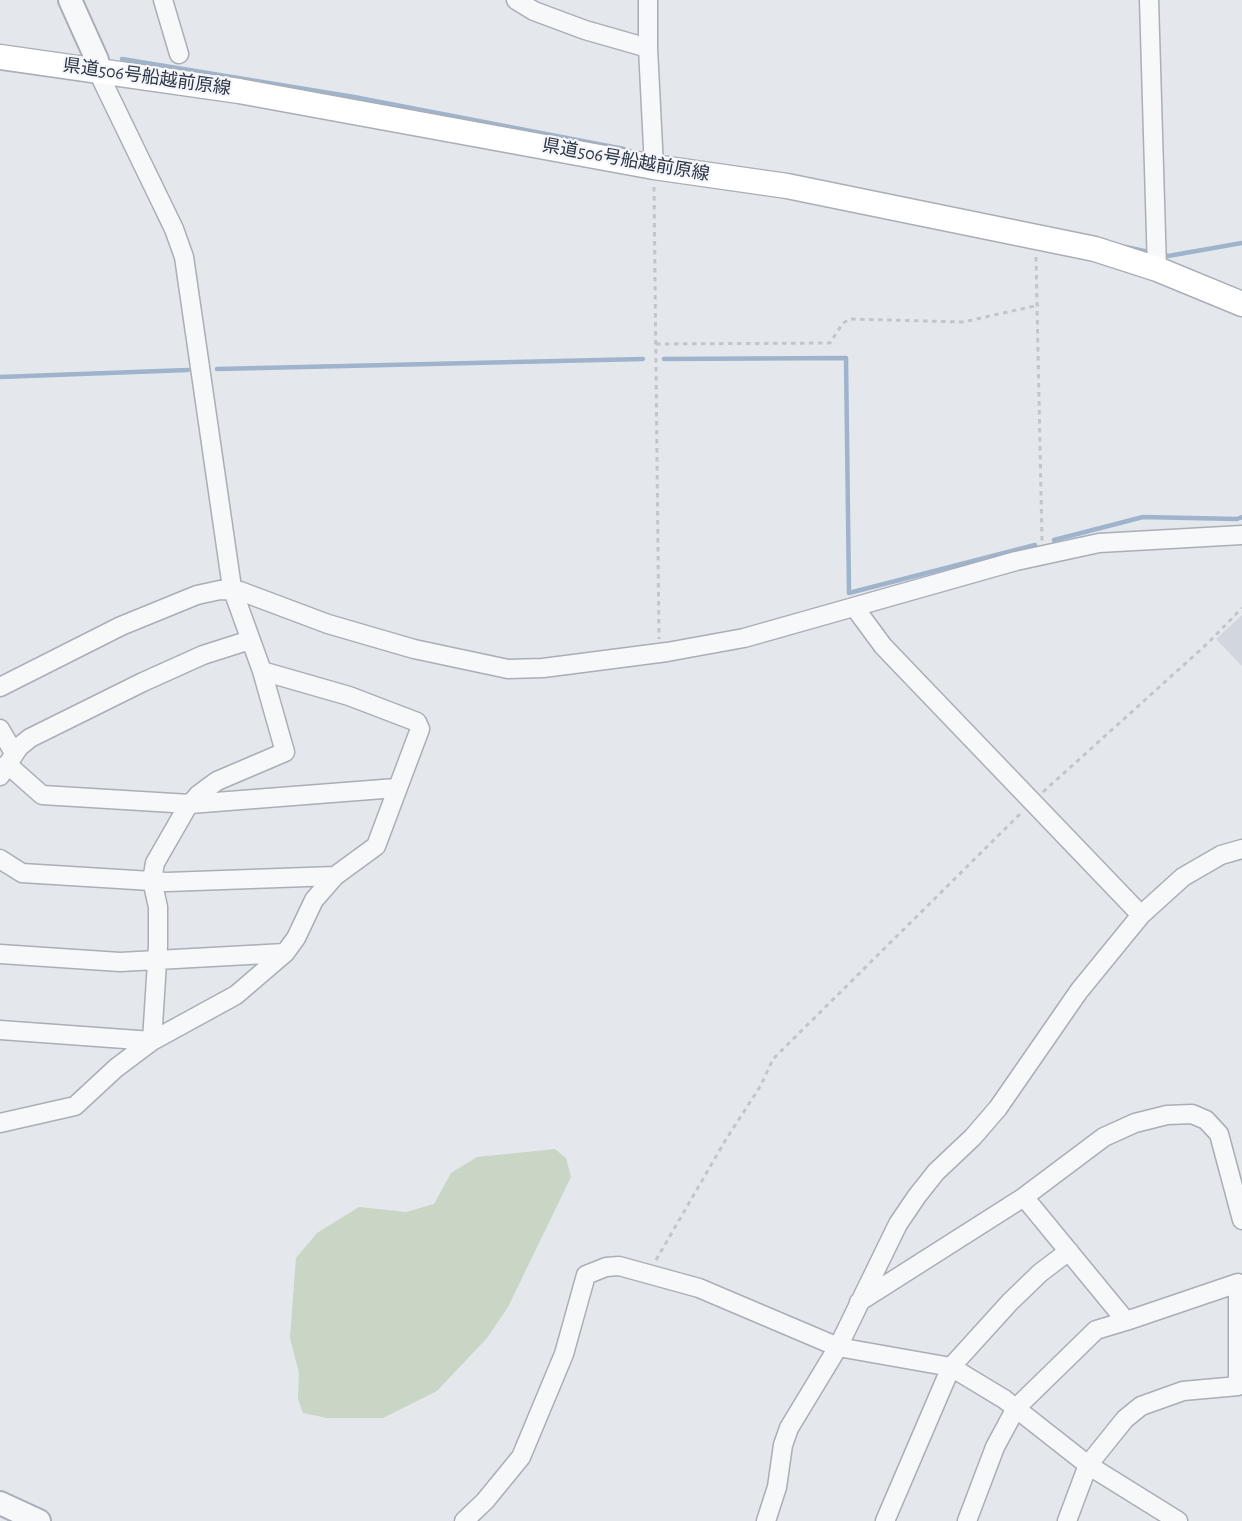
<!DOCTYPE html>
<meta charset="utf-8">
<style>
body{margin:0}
canvas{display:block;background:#e4e7ec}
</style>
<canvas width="1242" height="1521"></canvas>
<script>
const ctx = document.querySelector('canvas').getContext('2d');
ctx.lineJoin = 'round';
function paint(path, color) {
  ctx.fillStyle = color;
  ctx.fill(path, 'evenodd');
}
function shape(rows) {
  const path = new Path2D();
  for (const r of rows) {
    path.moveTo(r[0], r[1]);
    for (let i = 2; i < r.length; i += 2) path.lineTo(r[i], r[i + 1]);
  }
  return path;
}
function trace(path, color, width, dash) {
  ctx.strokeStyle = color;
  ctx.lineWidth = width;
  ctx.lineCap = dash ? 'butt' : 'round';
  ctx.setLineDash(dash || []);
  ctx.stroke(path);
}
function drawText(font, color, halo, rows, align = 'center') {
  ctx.font = font + ' "Alegreya Sans","Noto Sans JP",sans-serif';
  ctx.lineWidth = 4.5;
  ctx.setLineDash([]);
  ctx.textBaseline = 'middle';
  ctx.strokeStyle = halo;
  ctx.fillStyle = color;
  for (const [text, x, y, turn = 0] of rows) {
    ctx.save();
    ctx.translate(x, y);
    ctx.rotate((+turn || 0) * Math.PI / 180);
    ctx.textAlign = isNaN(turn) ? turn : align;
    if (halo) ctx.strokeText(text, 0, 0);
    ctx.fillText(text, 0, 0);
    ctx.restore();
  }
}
paint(shape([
 [1242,615,1242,666,1216,639]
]), '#d2d6de');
paint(shape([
 [555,1149,566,1158,571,1177,508,1307,487,1338,437,1391,383,1418,327,1418,303,1413,298,1399,299,1373,290,1338,296,1258,317,1233,359,1207,406,1212,434,1204,451,1173,477,1157]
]), '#c9d6c5');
trace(shape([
 [122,59,354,97,624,149],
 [1126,247,1153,253],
 [1161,254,1168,256,1242,243],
 [664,359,846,358,849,593,1035,545],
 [217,369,643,359],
 [0,377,188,370],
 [1054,540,1143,517,1237,519,1242,517]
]), '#9fb4cc', 4.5);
const minor = shape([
 [163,0,179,54],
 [516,0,534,11,585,30,648,48,654,167],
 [648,0,648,48],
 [1149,0,1157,269],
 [97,70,174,229,184,257,232,588,262,671,285,752,217,781,198,795,186,809,155,863,152,880,158,907,158,946,152,1041],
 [855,608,883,646,1141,915],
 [0,687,121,626,197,595,220,590,240,591,328,624,414,649,508,669,543,668,667,652,744,638,1016,561,1099,543,1242,535],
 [0,729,14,753],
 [7,764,42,795,190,804,396,788],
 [0,776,19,747,30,738,143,682,203,655,250,640],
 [0,859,22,873,167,882,335,876],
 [0,954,120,962,285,953],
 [0,1030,152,1041],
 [0,1123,75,1106,116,1068,152,1041,236,995,285,953,296,938,314,900,335,876,376,846,420,729,417,722,349,696,262,671],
 [1024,1197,1126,1321,1238,1283,1238,1386,1183,1391,1141,1406,1125,1419,1088,1465,1067,1521],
 [859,1302,1024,1197,1104,1137,1135,1123,1167,1115,1192,1114,1206,1120,1219,1134,1242,1220],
 [464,1521,485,1501,521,1457,564,1354,586,1275,606,1267,619,1266,699,1288,838,1347,951,1367,1004,1399,1088,1465,1178,1521],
 [766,1521,777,1487,783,1445,789,1428,838,1347,898,1224,917,1196,936,1172,973,1137,998,1108,1079,991,1141,915,1183,877,1221,855,1242,849],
 [885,1521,951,1367,1010,1302,1040,1273,1069,1251],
 [967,1521,995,1447,1016,1408,1096,1330,1126,1321]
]);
const tertiary = shape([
 [70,0,97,60,97,70],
 [0,1503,39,1521]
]);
const secondary = shape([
 [0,57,239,91,654,167,787,186,1095,249,1157,269,1242,304]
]);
trace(minor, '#a9aeb7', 21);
trace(tertiary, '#a9aeb7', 26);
trace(secondary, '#a9aeb7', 27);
trace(shape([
 [654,187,659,639],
 [1036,257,1042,541],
 [656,344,830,343,843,323,850,319,963,322,1039,305],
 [1043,792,1208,643,1242,608],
 [656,1260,725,1141,761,1085,773,1059,1021,813]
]), '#c2c5cb', 3, [4.5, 4.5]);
trace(minor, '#f7f8fa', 18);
trace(tertiary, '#f7f8fa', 22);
trace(secondary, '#fff', 24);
drawText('18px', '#2b3445', '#f4f6f9', [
 ["県道506号船越前原線",147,77,8],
 ["県道506号船越前原線",626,160,10]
]);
</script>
